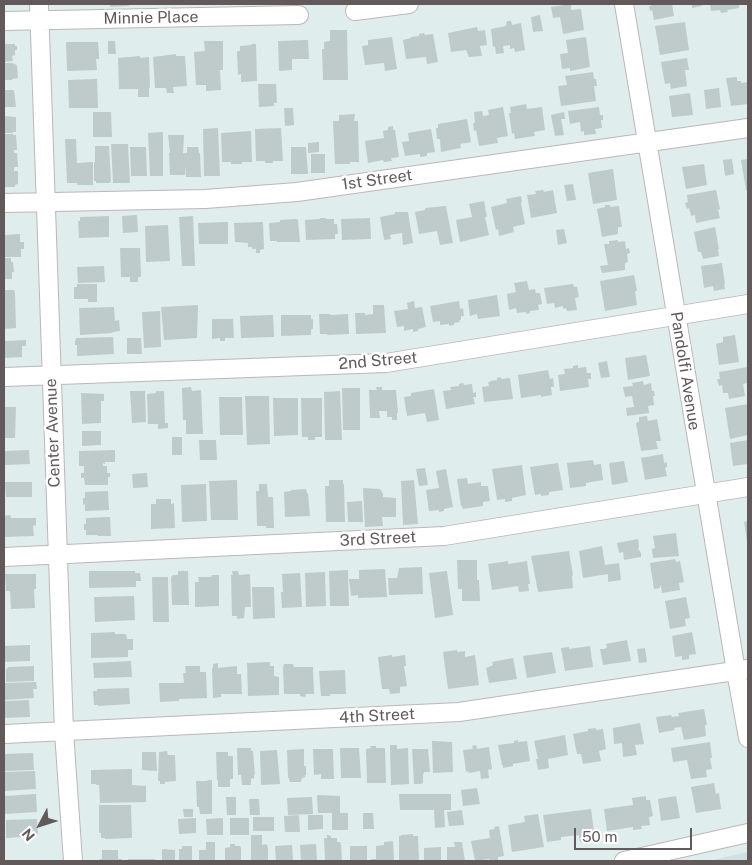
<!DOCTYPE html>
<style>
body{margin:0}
#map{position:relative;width:752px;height:865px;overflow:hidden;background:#e0eded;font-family:"Public Sans",sans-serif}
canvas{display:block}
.frame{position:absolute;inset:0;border:5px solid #62595a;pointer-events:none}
.north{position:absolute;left:15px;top:800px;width:50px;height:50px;-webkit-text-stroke:4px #fff;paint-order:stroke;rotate:230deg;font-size:14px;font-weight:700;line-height:20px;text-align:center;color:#62595a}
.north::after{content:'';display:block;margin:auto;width:18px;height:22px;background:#62595a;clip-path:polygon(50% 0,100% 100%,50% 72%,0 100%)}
.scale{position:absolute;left:574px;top:828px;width:118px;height:22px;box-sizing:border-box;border:2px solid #62595a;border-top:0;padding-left:6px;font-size:15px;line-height:18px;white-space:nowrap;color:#62595a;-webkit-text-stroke:4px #fff;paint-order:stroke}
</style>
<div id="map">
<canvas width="752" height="865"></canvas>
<div class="frame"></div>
<div class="north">N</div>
<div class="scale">50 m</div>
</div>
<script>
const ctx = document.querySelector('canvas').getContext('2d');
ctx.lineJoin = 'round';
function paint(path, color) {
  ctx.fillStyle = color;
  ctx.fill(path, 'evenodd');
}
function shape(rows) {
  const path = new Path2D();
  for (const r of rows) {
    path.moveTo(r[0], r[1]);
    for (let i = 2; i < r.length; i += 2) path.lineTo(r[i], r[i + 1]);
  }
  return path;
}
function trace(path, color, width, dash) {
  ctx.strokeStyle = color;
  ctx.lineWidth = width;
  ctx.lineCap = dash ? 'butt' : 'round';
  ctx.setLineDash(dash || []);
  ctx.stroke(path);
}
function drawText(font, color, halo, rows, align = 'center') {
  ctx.font = font + ' "Public Sans",sans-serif';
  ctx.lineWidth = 5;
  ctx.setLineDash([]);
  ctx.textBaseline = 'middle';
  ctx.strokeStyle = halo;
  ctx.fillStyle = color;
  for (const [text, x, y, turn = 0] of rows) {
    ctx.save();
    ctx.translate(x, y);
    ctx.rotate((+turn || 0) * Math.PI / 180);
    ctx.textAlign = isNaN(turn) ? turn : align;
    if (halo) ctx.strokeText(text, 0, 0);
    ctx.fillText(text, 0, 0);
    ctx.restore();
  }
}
paint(shape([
 [748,852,748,861,709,861]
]), '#d0dfe0');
paint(shape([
 [110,4,129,4,129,6,110,7],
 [571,4,571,10,581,9,584,30,563,34,560,17,553,18,551,7],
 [651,4,672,4,674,16,654,20,652,10,650,11,649,6,651,6],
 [692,4,701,4,702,6,692,8],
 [710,4,739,4,739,8,727,10,728,12,721,13,720,10,711,11],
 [540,15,543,31,533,32,531,17],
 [507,21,511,21,512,25,521,23,525,50,515,52,514,48,510,49,510,45,503,46,504,53,496,54,495,46,493,47,491,29,506,26],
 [685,22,689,50,660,55,655,26],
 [477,27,478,31,485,30,487,45,480,46,482,56,469,57,466,50,451,52,448,33],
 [330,30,347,30,348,80,323,80,322,49,324,49,324,42,330,41],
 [424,33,425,35,433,34,438,62,427,64,426,57,406,59,403,40,411,38,411,37,419,36,419,34],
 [392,37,397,69,385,71,384,63,365,65,362,46,368,45,368,40],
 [586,37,590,67,570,71,570,68,562,69,560,54,568,53,566,40],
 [308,40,309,59,292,59,292,70,279,71,278,41],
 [108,41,115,41,116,54,108,54],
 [204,41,223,41,223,70,220,70,221,90,206,91,206,85,196,85,194,52,205,51],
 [66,42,98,42,99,55,99,59,96,59,97,70,67,71],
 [4,44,15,44,15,46,17,46,17,50,15,50,15,55,12,56,13,61,4,62],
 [251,44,256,44,257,81,241,82,241,74,238,75,237,51,240,51,240,46,252,45],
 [176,54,176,56,185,56,187,86,173,87,174,93,167,93,166,88,155,88,153,57],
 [140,56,140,58,149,57,150,88,149,88,149,97,138,97,138,89,119,89,118,58],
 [687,58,689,70,685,70,687,86,671,89,670,83,665,84,661,62],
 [4,63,12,63,17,65,18,78,12,79,12,80,4,80],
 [593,72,594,79,596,79,597,86,594,86,596,101,561,106,558,86,567,85,565,76],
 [737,77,737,81,741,81,741,83,748,82,748,104,731,106,726,78],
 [97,79,98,108,69,108,68,80],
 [258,84,276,84,277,103,274,103,274,106,259,107],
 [719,88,721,107,706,109,704,90],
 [4,90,14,90,16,107,4,107],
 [690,93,693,115,672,117,669,96],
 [526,104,527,109,542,107,545,130,534,132,535,136,515,139,514,133,512,134,509,113,511,113,510,107],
 [503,107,508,136,497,138,498,143,479,146,476,130,474,131,473,123,475,123,474,112,482,111,483,116,489,115,488,110],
 [599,107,600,115,603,115,603,120,601,120,602,128,595,129,596,134,584,135,584,131,581,132,580,122,570,124,568,111],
 [284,108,293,108,294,125,285,126],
 [93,112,111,112,112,137,93,137],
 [564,112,565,119,561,119,564,135,555,136,551,115],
 [355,114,354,121,358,121,359,162,350,162,350,164,335,164,333,121,339,121,339,115],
 [4,116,16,117,16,132,13,132,13,133,4,133],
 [467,119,471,142,460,144,461,148,441,152,440,139,437,139,436,128,438,128,438,124],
 [393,126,393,130,395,130,399,157,391,158,392,161,384,162,383,160,368,163,365,141,384,138,383,131,388,130,388,127],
 [218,128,220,176,204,176,203,129],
 [281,128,283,161,273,161,273,163,265,163,265,161,256,161,255,129],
 [431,129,435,152,427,153,427,156,420,157,420,154,405,156,402,142,409,141,408,133],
 [251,131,252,162,242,162,242,164,231,164,231,162,222,162,221,133],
 [163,132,163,176,150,176,148,133],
 [4,134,13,134,13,135,16,135,17,150,14,150,14,153,17,153,18,167,14,167,14,171,18,171,18,184,15,185,15,187,4,187],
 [168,135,184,135,183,153,187,153,187,147,198,147,199,153,200,153,201,177,186,177,185,166,185,175,170,175,169,153,170,153],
 [65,139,76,139,77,163,93,162,93,185,77,185,77,183,67,183],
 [319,142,319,152,308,153,308,143],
 [111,144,128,144,130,183,113,183],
 [95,146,109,146,111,181,110,183,96,183,96,181,94,181,94,162,95,162],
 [130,147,146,147,147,176,131,176],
 [291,147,306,147,308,174,291,174],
 [311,154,325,154,325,173,311,173],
 [732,159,734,174,725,176,723,160],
 [748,159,748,190,746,190,741,160],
 [704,164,707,185,686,189,682,167],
 [613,169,617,200,593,204,588,173],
 [573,184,576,200,567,201,564,185],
 [543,190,544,192,553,190,557,213,531,218,527,195,536,194,535,191],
 [716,190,720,209,718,210,720,218,696,223,695,215,691,216,689,208,687,209,685,203,688,202,687,195],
 [521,196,522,202,521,203,525,224,513,227,514,232,499,236,498,229,496,230,491,207,507,203,506,199],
 [484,201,487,217,485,217,489,235,460,242,456,220,472,217,469,204],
 [605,205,610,205,610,207,619,206,622,227,618,227,618,234,602,237,597,209,605,207],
 [446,206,453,243,440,245,437,231,419,234,415,212,425,210,425,208],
 [395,212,408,212,413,243,403,245,402,233,390,235,391,239,384,240,380,217,395,214],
 [137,215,138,232,123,233,122,216],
 [109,216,109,237,79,238,78,221,80,221,80,217],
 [193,216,195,266,182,266,179,217],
 [320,218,326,218,326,219,334,219,334,224,337,224,338,234,335,234,335,239,306,240,305,220,320,219],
 [370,218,371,239,342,240,341,219],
 [296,219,298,220,300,242,277,242,277,241,270,241,269,223,280,222,280,220],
 [228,222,228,244,199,244,198,223],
 [263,222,264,249,260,250,260,253,256,253,256,249,252,249,252,247,248,247,248,243,235,242,234,223],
 [168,225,170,261,146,262,145,226],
 [715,227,719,249,718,249,719,256,703,259,701,252,698,252,694,232],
 [564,229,567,243,558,245,556,230],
 [20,234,20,242,24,242,24,249,21,249,21,257,4,257,4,235],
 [618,240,618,242,625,241,626,249,629,248,630,253,627,254,628,262,625,263,625,270,602,273,600,266,608,265,604,244,609,244,609,241],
 [120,248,140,248,141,277,138,277,138,282,130,282,130,277,121,277],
 [4,258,11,258,11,262,13,262,14,272,12,272,12,279,4,279],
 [722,263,725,284,724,284,725,289,714,291,713,286,704,288,701,266],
 [104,266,105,282,78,283,77,267],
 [634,275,637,291,635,291,637,305,605,311,600,281],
 [527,281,529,290,535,289,536,293,540,293,542,304,538,305,539,310,530,311,530,313,526,314,526,312,517,313,516,308,509,310,507,294,516,292,514,283],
 [77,284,97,284,97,302,88,302,88,299,74,299,74,287,77,287],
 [573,284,574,287,577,287,579,297,575,298,577,310,567,311,566,308,563,309,563,306,555,308,554,303,547,304,544,288],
 [4,290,14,290,15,293,16,328,4,329],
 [497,295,500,316,478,319,477,314,470,316,468,300],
 [414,301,415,308,422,307,426,327,418,329,418,331,413,332,413,329,404,331,404,326,397,327,394,311,408,309,407,303],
 [459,301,460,309,463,308,464,316,461,316,461,320,459,320,460,322,454,323,454,325,449,326,449,324,440,325,440,321,433,322,430,306],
 [198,305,197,338,164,340,161,307],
 [373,305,384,305,386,333,356,334,355,313,365,313,365,315,373,314],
 [114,307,115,321,119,320,120,331,112,332,113,333,80,335,79,308],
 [160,311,161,347,144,348,142,312],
 [319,314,330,314,330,315,348,314,349,334,327,335,327,334,320,334],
 [273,315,274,337,241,338,240,316],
 [281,315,311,315,311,319,313,319,313,329,311,329,311,335,281,336],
 [212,319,233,319,234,338,225,338,225,341,220,341,220,338,212,339],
 [735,335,739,362,719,365,716,344,723,342,723,337],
 [113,337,114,354,77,356,77,345,75,345,75,340,76,340,76,338],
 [127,338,141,338,142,354,127,354],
 [26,340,26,346,22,346,22,357,4,358,4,341],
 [646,355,650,376,628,380,625,358],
 [607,361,610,377,601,378,598,363],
 [578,365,578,368,586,367,587,373,591,373,591,379,588,379,589,387,560,391,558,375,565,374,564,369,573,368,573,366],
 [748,367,748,383,743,384,745,396,729,399,728,393,723,393,722,385,719,386,717,379,720,379,719,372],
 [548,370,550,379,553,378,554,387,551,387,552,395,541,397,541,395,521,398,518,375],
 [501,377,501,379,510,378,513,399,484,402,482,387,489,386,488,382,491,382,490,381,497,380,497,378],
 [643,381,644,385,651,383,652,391,654,391,655,396,653,396,654,405,648,406,649,413,627,416,626,408,634,407,632,396,625,397,623,387,633,386,632,383],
 [463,383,464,385,472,384,473,393,476,392,476,397,473,397,475,404,446,409,443,391,451,390,450,387,459,386,459,384],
 [191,387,192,391,201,390,203,434,186,434,186,420,183,420,182,388],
 [376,387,382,387,382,390,396,390,398,413,397,413,397,420,392,420,392,417,387,417,387,411,379,411,380,418,370,418,369,390,377,390],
 [342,388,360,388,360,430,343,430],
 [434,389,439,420,427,422,425,413,407,416,404,397,411,396,411,393],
 [130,391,145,391,146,422,132,423],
 [156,391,164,391,165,423,168,423,168,428,158,429,158,424,148,424,147,394,156,393],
 [340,391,342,440,325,440,324,392],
 [81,393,104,394,104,401,101,401,101,423,82,424],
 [245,396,269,396,270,444,247,445],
 [219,397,242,397,243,435,220,435],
 [273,398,298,398,298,435,274,436],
 [301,398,322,398,322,437,315,437,315,440,308,440,308,437,302,437],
 [748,404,748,435,730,439,725,408],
 [4,407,16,407,15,438,4,438],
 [647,416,648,421,657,419,661,441,656,441,658,449,641,451,636,423,639,422,639,417],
 [82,431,101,431,101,445,82,446],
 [172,437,182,437,182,455,172,455],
 [199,440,216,440,217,460,200,460],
 [748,440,748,464,733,466,730,443],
 [29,450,30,464,4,465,4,451],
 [115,450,115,462,105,462,105,464,103,463,103,466,107,466,107,473,110,473,110,477,108,477,108,485,85,485,84,478,81,478,81,473,84,473,84,466,79,466,79,451],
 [663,454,664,463,667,462,667,467,665,468,667,476,645,480,641,458],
 [593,460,594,465,601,464,603,480,586,483,586,486,570,488,567,463],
 [624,461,628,482,612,485,609,463],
 [558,463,563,490,549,492,549,495,541,496,541,494,535,495,530,467],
 [522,465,526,495,512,498,512,501,505,502,505,499,497,500,492,469],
 [425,468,428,485,419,486,416,469],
 [446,469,453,507,444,509,444,511,439,512,439,510,429,511,426,490,439,488,436,471],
 [147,473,148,487,133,488,132,474],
 [467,478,468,484,481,482,481,486,488,486,490,501,483,502,483,506,463,509,462,506,461,506,457,479],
 [237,480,238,520,211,520,209,481],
 [329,480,343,480,343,484,344,484,345,522,326,522,325,486,329,486],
 [414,480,418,524,403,525,401,481],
 [5,482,32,482,32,497,6,497],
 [206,484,207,521,182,522,181,485],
 [259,484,267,484,268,497,273,497,274,528,266,528,266,526,257,526,256,491,259,491],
 [363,488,380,489,383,494,383,497,396,498,396,517,382,517,383,526,365,527],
 [306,489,307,493,308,494,310,516,285,517,284,492,291,491,291,490],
 [108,491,109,510,85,511,85,504,83,505,83,498,85,498,85,492],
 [156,499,171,499,171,504,174,503,175,528,151,529,151,504,156,504],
 [362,501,363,522,348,522,347,502],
 [10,515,11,518,36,518,36,525,33,526,34,536,4,537,4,516],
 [110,517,111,536,98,536,98,535,86,535,86,530,84,530,84,524,86,524,86,518],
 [748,521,748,541,747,541,744,522],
 [676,533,679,556,653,558,652,549,655,548,653,536],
 [638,539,639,547,638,549,641,553,641,557,624,560,623,552,619,553,617,543],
 [602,546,605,565,619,563,621,580,608,582,608,574,583,578,579,551],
 [569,551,573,575,572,576,573,588,538,592,531,556],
 [675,559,676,562,680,561,684,582,679,583,680,590,662,593,661,586,660,586,660,588,654,589,650,563],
 [457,560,477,560,477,580,479,580,480,601,462,601,462,589,458,589],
 [508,561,508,564,527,561,530,584,528,584,529,591,519,592,518,586,492,590,488,564],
 [422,567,423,594,389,595,388,578,397,578,399,568],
 [385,569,387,597,358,598,358,595,351,596,349,579,359,579,359,570],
 [348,570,349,606,330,606,329,571],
 [89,571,135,571,135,573,140,573,141,581,136,581,136,587,89,588],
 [178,571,188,571,189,605,172,605,171,577,173,575,178,575],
 [232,571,238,571,239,575,250,574,251,607,245,607,244,618,237,619,237,616,232,616,231,575,233,575],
 [447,571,453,615,435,618,429,573],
 [325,572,326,606,306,607,305,573],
 [300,573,302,607,282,608,281,592,283,592,282,574],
 [5,574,36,574,36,589,34,589,35,608,11,609,10,591,6,591],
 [212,575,219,575,219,606,195,607,195,582,199,582,198,577,211,577],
 [152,577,168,577,169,622,153,622],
 [252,587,274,587,275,618,253,619],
 [134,596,135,620,95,622,94,597],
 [686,597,690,618,685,619,686,626,670,629,665,601],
 [115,632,115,634,126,634,127,639,133,639,133,650,128,650,128,657,91,658,91,633],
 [692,632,696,654,689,655,689,659,682,660,682,656,675,657,672,636],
 [627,640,631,661,603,665,600,649,605,649,607,647,606,644],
 [30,645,30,661,4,662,4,646],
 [590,646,593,667,565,671,561,648,569,647,569,649],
 [645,648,647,662,639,663,637,649],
 [457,650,457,652,465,651,465,657,475,655,479,685,448,689,443,652],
 [552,652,556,673,527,678,523,656],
 [392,655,392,657,405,655,406,666,404,666,407,686,400,687,400,693,390,694,389,689,382,689,378,657],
 [513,658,517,679,489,683,486,668,491,666,493,665,492,662],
 [131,661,132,677,94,678,93,663],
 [270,662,270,666,274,666,274,676,279,677,279,695,248,696,247,663],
 [218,663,218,668,237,666,237,674,241,674,242,694,221,694,221,697,213,698,212,668,213,668,213,664],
 [284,664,293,664,294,667,313,667,314,694,306,694,305,697,300,696,300,694,284,694,283,667],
 [34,666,34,681,6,682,6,670,8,667],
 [185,666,200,666,200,672,206,672,207,698,179,699,179,701,160,702,159,683,184,683,183,673,186,673],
 [345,670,346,694,330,694,330,696,321,696,319,671],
 [36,682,37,689,33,689,34,698,4,700,4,683],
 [129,688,130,704,98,706,98,705,94,705,93,691,97,691,97,689],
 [29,700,30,717,4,718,4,701],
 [704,709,707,725,705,725,706,736,684,740,681,727,674,728,675,730,659,733,656,717,671,715,672,717,679,716,678,713],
 [640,723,644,744,635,745,637,755,623,757,622,743,614,744,613,728],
 [596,728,596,730,603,729,606,749,599,751,601,761,583,764,581,754,577,754,573,734,588,731,588,729],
 [565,735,568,755,548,759,549,768,538,770,536,759,538,759,534,741],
 [518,740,518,742,527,741,530,761,513,764,513,766,503,768,503,765,502,765,498,745,514,743,514,741],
 [432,741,452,742,453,772,433,773],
 [710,742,712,758,710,758,712,769,706,770,707,777,691,779,687,760,673,762,671,748],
 [390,745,397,745,397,749,408,748,409,784,391,785],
 [476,745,477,749,489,747,492,769,488,770,489,778,481,779,480,771,469,773,468,771,466,772,463,750,473,749,472,746],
 [370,746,376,746,376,748,385,748,386,783,367,783,366,749,371,748],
 [237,748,251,748,251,751,253,751,255,775,254,774,254,779,251,778,251,785,242,785,241,775,238,775],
 [340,748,359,748,361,778,341,778],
 [304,749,304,766,306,766,306,775,305,775,305,777,302,778,301,782,290,782,289,778,288,778,287,750],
 [313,749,333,749,334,779,321,779,321,774,314,775],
 [412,749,428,749,430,772,424,772,423,775,423,783,421,784,414,784],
 [277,750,280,784,261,785,260,751],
 [167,751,168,755,175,755,176,781,165,782,165,784,160,784,160,781,158,781,159,752],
 [142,752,156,752,157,771,142,770],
 [216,752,228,752,228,756,233,756,233,779,230,779,230,787,218,787,218,780,217,780],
 [33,753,34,770,4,771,4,754],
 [132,769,132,785,146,786,146,802,100,803,99,785,96,785,96,784,91,784,91,770],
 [35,771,36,789,4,791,4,772],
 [209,780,212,780,212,814,200,814,199,807,197,807,196,781,206,781],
 [714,783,716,794,719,793,721,809,696,813,691,787],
 [477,788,480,804,463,806,461,790],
 [36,794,37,812,5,814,5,810,4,810,4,796],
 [399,794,451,794,451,810,444,810,445,827,435,828,434,810,400,810],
 [317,795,340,796,340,813,348,813,348,830,332,830,332,813,318,813],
 [646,796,646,800,650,800,653,816,649,817,650,825,641,826,642,829,633,830,633,827,607,831,604,809,633,805,632,798],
 [676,796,680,818,661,821,658,799],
 [226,797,236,797,236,815,227,815],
 [312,797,313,814,288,815,287,798],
 [249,799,259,799,260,815,250,815],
 [99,805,131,805,132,838,105,839,105,838,101,838,101,833,99,833],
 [183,809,193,809,193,817,184,817],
 [591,809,595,840,580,842,579,835,561,837,561,840,547,842,543,815],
 [462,810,464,825,449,826,447,812],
 [363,813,373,813,374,829,363,829],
 [538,814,544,847,512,852,508,825,525,822,524,816],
 [299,815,300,832,285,832,284,816],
 [308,815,323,815,323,829,308,830],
 [253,817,274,817,274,831,253,831],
 [196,818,196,833,179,834,178,819],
 [223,818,223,835,207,835,206,819],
 [230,818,249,818,249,835,230,835],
 [37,819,38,836,6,838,6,820],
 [499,826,504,856,498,857,498,860,490,861,489,859,475,861,471,841,490,838,489,830,495,829,494,827],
 [413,834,413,836,418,836,419,861,399,861,399,836,401,836,401,835],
 [251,835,262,835,262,845,266,844,268,847,268,861,251,861],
 [327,835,331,836,331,838,337,838,337,842,340,842,341,845,342,861,325,861,324,838,327,838],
 [393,841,394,861,371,861,371,859,376,859,376,846,384,845,384,842],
 [206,842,215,842,215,861,199,861,199,850,206,850],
 [454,842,462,842,465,861,447,861,447,847,455,847],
 [230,844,235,844,235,846,240,846,241,848,241,861,225,861,225,848,230,847],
 [316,844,317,861,301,861,300,845],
 [292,845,293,861,276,861,275,846],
 [182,846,192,846,192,861,179,861,179,849,182,849],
 [350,846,367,846,367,861,350,861],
 [441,847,441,861,424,861,424,848],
 [162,849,175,850,175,861,162,861],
 [102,850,118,850,118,859,122,859,122,861,100,861,100,859,102,859],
 [128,859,155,859,155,861,128,861]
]), '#bfcbca');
const minor = shape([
 [39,4,64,732,73,861],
 [624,4,736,671,748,738],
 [355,11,409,4],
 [4,21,299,15],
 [4,203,205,199,297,192,748,128],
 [4,377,386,363,748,304],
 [4,557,444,536,748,487],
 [4,734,459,712,748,669],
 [624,861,748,833]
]);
trace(minor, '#beb6b6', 20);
trace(minor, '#fff', 18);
drawText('16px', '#62595a', '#fff', [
 ["Minnie Place",151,18,-1],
 ["1st Street",377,180,-8],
 ["2nd Street",378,361,-5],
 ["Pandolfi Avenue",685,371,81],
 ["Center Avenue",53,433,-92],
 ["3rd Street",378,539,-3],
 ["4th Street",377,716,-3]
]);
</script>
